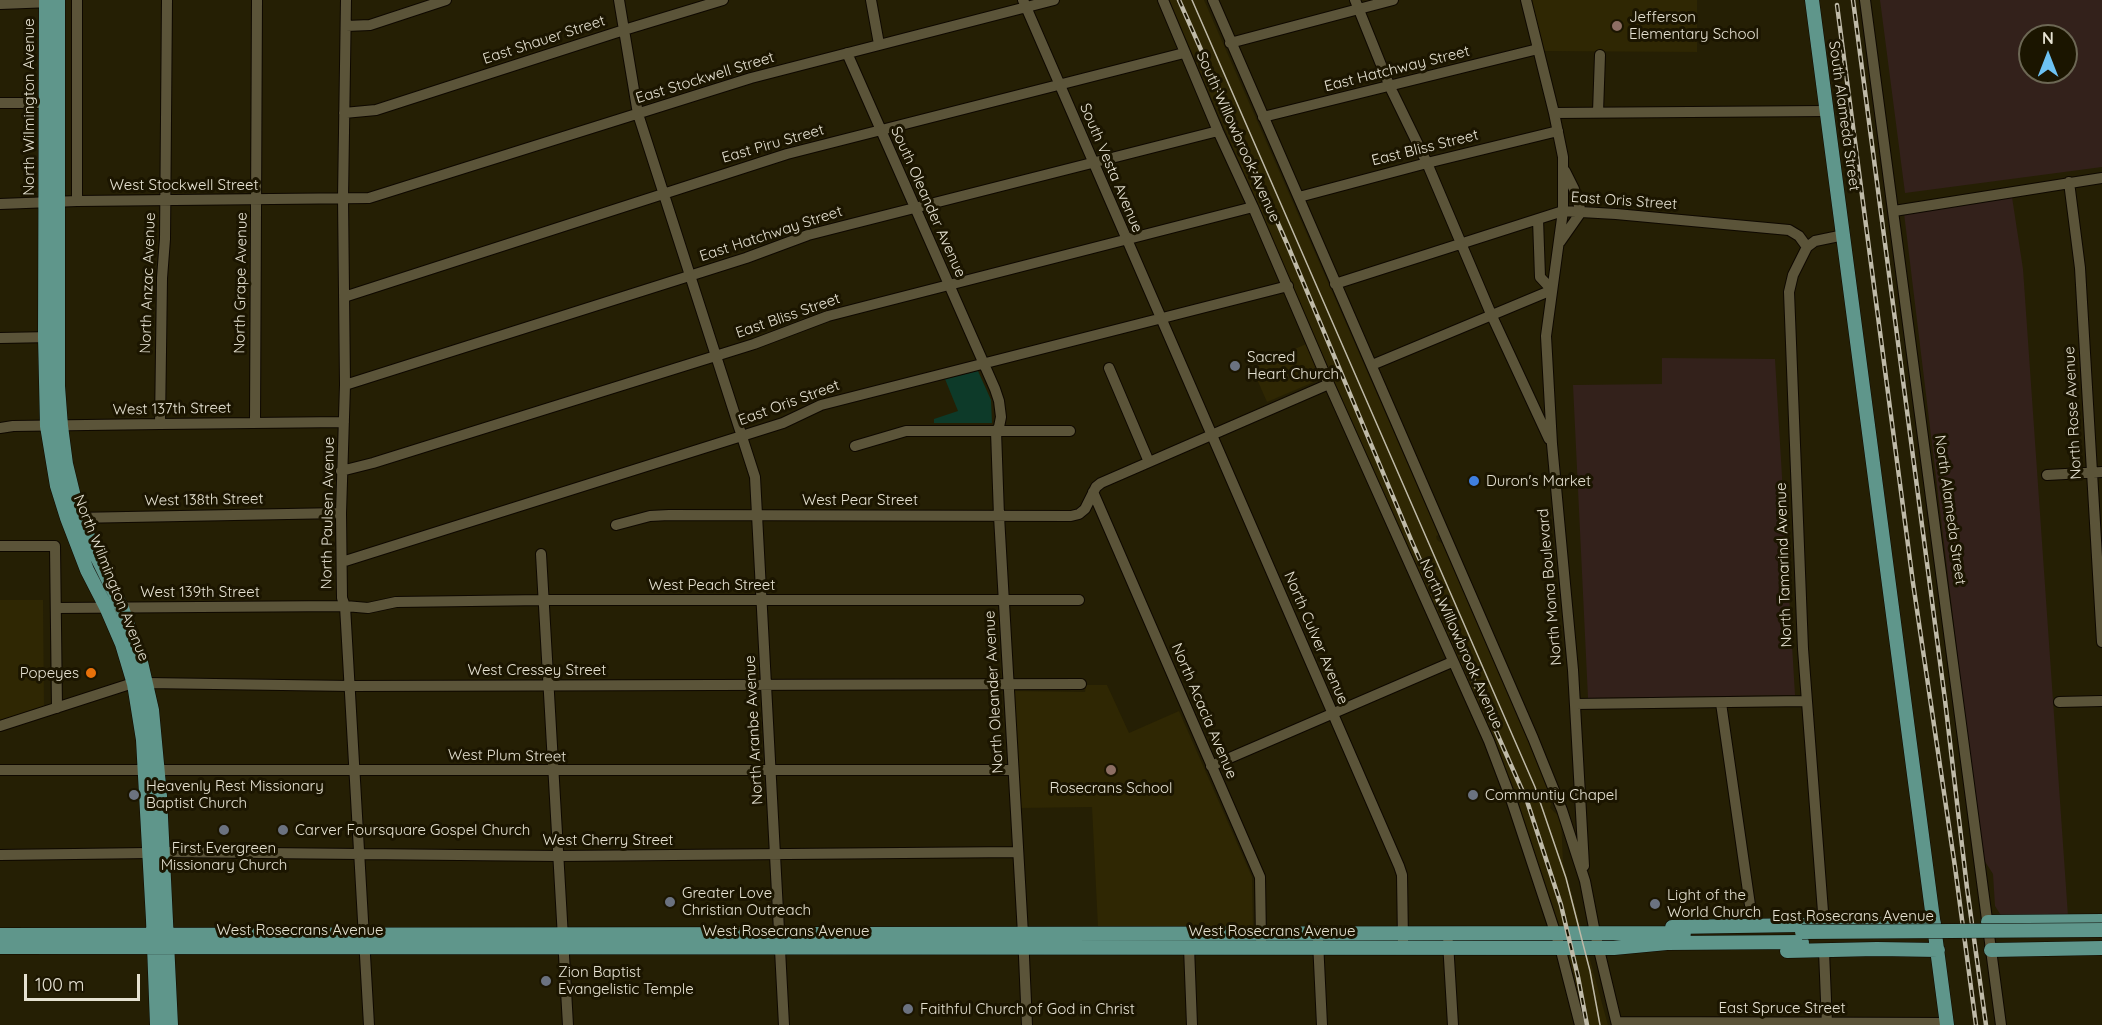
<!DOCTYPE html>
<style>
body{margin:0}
#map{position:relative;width:2102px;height:1025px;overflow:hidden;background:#251f04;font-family:Quicksand,sans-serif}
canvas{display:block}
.north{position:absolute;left:2018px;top:24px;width:60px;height:60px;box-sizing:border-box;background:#1b1500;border:2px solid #6c6754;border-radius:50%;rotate:0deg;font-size:16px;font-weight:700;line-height:24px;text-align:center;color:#e6e2d2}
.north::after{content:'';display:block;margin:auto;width:21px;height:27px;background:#6dc2f3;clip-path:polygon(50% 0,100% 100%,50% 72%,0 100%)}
.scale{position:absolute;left:24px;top:974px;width:116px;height:27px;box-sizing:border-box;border:3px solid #e6e2d2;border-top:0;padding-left:8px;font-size:18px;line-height:21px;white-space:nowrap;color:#e6e2d2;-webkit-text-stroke:4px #1b1500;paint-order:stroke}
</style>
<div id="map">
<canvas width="2102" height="1025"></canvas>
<div class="north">N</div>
<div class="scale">100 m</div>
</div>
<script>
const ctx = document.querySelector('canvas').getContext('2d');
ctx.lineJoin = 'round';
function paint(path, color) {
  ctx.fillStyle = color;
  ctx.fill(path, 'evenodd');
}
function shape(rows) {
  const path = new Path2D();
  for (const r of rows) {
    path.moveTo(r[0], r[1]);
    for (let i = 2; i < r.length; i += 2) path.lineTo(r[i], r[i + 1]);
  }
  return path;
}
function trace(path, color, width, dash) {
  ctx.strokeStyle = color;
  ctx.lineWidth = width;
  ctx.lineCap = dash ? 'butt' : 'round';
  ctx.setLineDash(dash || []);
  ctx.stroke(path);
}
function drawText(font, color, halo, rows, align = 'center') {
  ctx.font = font + ' Quicksand,sans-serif';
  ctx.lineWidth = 6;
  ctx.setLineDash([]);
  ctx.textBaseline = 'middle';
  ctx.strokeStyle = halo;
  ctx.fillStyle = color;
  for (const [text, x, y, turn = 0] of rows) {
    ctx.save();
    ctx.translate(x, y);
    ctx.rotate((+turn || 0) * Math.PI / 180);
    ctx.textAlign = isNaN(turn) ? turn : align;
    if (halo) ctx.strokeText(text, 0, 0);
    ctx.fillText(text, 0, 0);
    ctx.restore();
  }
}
paint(shape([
 [1169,0,1204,0,1439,535,1436,536,1437,540,1443,544,1553,796,1550,808,1561,818,1563,862,1608,1025,1583,1025,1513,795],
 [1531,0,1697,0,1697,52,1543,51],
 [1306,344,1321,379,1267,402,1252,368],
 [0,600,43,600,44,706,0,720],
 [1086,685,1107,685,1129,733,1179,711,1252,877,1253,926,1098,927,1092,807,1020,808,1014,691,1085,692]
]), '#2f2703');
paint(shape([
 [1880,0,2102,0,2102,167,1905,193],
 [2030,36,2066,36,2066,72,2030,72],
 [2012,197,2023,269,2068,916,2002,917,1995,906,1993,874,1982,857,1904,213],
 [1662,358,1775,359,1795,695,1588,698,1573,385,1662,384]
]), '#33211b');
paint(shape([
 [978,371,991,400,992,423,934,423,934,419,958,411,945,379]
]), '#0d3a29');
const minor = shape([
 [346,0,343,198,345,385,341,513,342,598,345,606,369,1025],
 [619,0,638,114,755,477,784,1025],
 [871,0,879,44],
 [1023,0,1399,866,1402,875,1403,941],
 [1163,0,1218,131,1253,207,1329,384,1489,741,1511,799,1560,947,1580,1025],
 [1213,0,1533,738,1562,810,1585,881,1595,933,1617,1025],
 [1355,0,1390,87,1427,163,1491,314,1549,439],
 [1526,0,1554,113,1563,157,1563,211,1546,336,1552,444,1573,670,1584,866],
 [1865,0,2001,1025],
 [0,4,52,2],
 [346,26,370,25,446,0],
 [1230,43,1393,0],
 [847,53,995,389,999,401,1001,417,999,427,996,431,999,516,1023,934,1027,1025],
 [0,103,53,103],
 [1598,112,1600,55],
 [344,113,376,110,624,30,723,0],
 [1554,113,1826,111],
 [1263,117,1538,49],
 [2069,182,2080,268,2102,642],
 [1299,197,1427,163,1558,131],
 [77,201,77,0],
 [0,204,77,201,369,198,751,78,1054,0],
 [1894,211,2102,178],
 [1560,242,1581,212,1574,189,1565,171],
 [1335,284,1563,211,1616,214,1789,230,1799,236,1807,247],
 [344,297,787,154,1184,53],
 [0,338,52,337],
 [1372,365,1552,290,1540,277,1538,219],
 [1109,368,1149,462],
 [345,385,746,258,808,235,1218,131],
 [255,422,257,0],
 [160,424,162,278,165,239,167,0],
 [0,428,13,426,160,424,344,422],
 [855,446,906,431,1070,431],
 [341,471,373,463,754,344,828,316,1253,207],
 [2047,475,2102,472],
 [1093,492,1260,877,1261,940],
 [74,518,341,513],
 [616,525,650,516,669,515,1071,516,1079,514,1085,509,1096,487,1101,483,1329,384],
 [0,546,55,546,57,708],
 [541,554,568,1025],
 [342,562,783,423,821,405,1288,286],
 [56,608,345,606,368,608,396,602,544,600,1079,600],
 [2059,702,2102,701],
 [1721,703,1753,926],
 [1575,704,1806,701],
 [0,726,130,684,147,683,350,686,1081,684],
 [1211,766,1452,662],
 [0,770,1013,770],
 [163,852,558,856,1018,852],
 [0,855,149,853],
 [1824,925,1803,649,1789,292,1793,275,1807,247,1815,241,1844,235],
 [1318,941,1322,1025],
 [1448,942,1453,1025],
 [1189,947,1192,1025],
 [1824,951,1827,1025],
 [1617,1022,1947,1023]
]);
const major = shape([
 [46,0,45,337,47,426,57,486,67,518,87,570,106,607,122,644,134,684,143,740,153,920,157,1025],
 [58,0,58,386,61,426,66,464,74,497,92,547,122,608,141,662,152,710,160,796,171,1025],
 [1812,0,1947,1025],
 [1988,922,2102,921],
 [1672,927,1934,923],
 [0,935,1684,933],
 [0,947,1614,948,1667,943,1802,942],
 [1991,950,2102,948],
 [1787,951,1877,949,1938,950]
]);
trace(minor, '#0e0800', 12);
trace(major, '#0e0800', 15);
trace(minor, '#5b5439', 10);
trace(major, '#5f968b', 14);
trace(shape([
 [1192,0,1535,787,1566,878,1590,971,1600,1025]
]), '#bfbaa8', 1.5);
const rail = shape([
 [1179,0,1288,246,1412,542,1527,801,1561,905,1578,977,1587,1025],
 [1853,0,1945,700,1967,888,1986,1025],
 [1837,5,1913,583,1955,867,1976,1025]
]);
trace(rail, '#bfbaa8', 4.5);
trace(rail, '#1b1500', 2, [7]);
const majorBridge = shape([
 [1802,932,2102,930]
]);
trace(majorBridge, '#0e0800', 15, []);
trace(majorBridge, '#5f968b', 14);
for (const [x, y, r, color] of [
 [1617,26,6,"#8d6e63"],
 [1235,366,6,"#6b7280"],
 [1474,481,6,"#3f7fe0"],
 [91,673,6,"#e8710a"],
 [1111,770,6,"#8d6e63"],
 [134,795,6,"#6b7280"],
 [1473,795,6,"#6b7280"],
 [224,830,6,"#6b7280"],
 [283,830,6,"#6b7280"],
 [670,902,6,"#6b7280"],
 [1655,904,6,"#6b7280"],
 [546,981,6,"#6b7280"],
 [908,1009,6,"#6b7280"]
]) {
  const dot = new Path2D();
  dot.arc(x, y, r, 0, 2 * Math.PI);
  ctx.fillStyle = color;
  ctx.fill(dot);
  trace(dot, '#1b1500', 2);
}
drawText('15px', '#e6e2d2', '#1b1500', [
 ["Jefferson",1629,17],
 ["Elementary School",1629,34],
 ["Sacred",1247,357],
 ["Heart Church",1247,374],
 ["Duron's Market",1486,481],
 ["Popeyes",79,673,"right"],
 ["Heavenly Rest Missionary",146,786],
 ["Baptist Church",146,803],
 ["Rosecrans School",1111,788,"center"],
 ["Communtiy Chapel",1485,795],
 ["Carver Foursquare Gospel Church",295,830],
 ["First Evergreen",224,848,"center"],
 ["Missionary Church",224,865,"center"],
 ["Greater Love",682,893],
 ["Christian Outreach",682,910],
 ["Light of the",1667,895],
 ["World Church",1667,912],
 ["Zion Baptist",558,972],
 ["Evangelistic Temple",558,989],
 ["Faithful Church of God in Christ",920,1009]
], 'left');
drawText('15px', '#e6e2d2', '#1b1500', [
 ["East Shauer Street",544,40,-18],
 ["East Hatchway Street",1397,69,-14],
 ["East Stockwell Street",705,78,-17],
 ["North Wilmington Avenue",29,107,-90],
 ["South Alameda Street",1844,116,82],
 ["South Willowbrook Avenue",1238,137,66],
 ["East Piru Street",773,144,-16],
 ["East Bliss Street",1425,148,-14],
 ["South Vesta Avenue",1111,168,67],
 ["West Stockwell Street",184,185],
 ["East Oris Street",1624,201,4],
 ["South Oleander Avenue",928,202,66],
 ["East Hatchway Street",771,234,-18],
 ["North Anzac Avenue",148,283,-88],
 ["North Grape Avenue",241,283,-89],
 ["East Bliss Street",788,316,-19],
 ["East Oris Street",789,403,-20],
 ["West 137th Street",172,409,-1],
 ["North Rose Avenue",2073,413,-93],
 ["West 138th Street",204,500,-1],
 ["West Pear Street",860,500],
 ["North Alameda Street",1950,510,82],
 ["North Paulsen Avenue",328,513,-89],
 ["North Tamarind Avenue",1784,565,-92],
 ["North Wilmington Avenue",111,578,68],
 ["West Peach Street",712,585],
 ["North Mona Boulevard",1550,587,-95],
 ["West 139th Street",200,592],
 ["North Culver Avenue",1316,638,67],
 ["North Willowbrook Avenue",1461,644,66],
 ["West Cressey Street",537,670],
 ["North Oleander Avenue",994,692,-93],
 ["North Acacia Avenue",1204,711,67],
 ["North Aranbe Avenue",754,730,-93],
 ["West Plum Street",507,756,1],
 ["West Cherry Street",608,840],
 ["East Rosecrans Avenue",1853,916],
 ["West Rosecrans Avenue",300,930],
 ["West Rosecrans Avenue",786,931],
 ["West Rosecrans Avenue",1272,931],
 ["East Spruce Street",1782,1008]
]);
</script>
